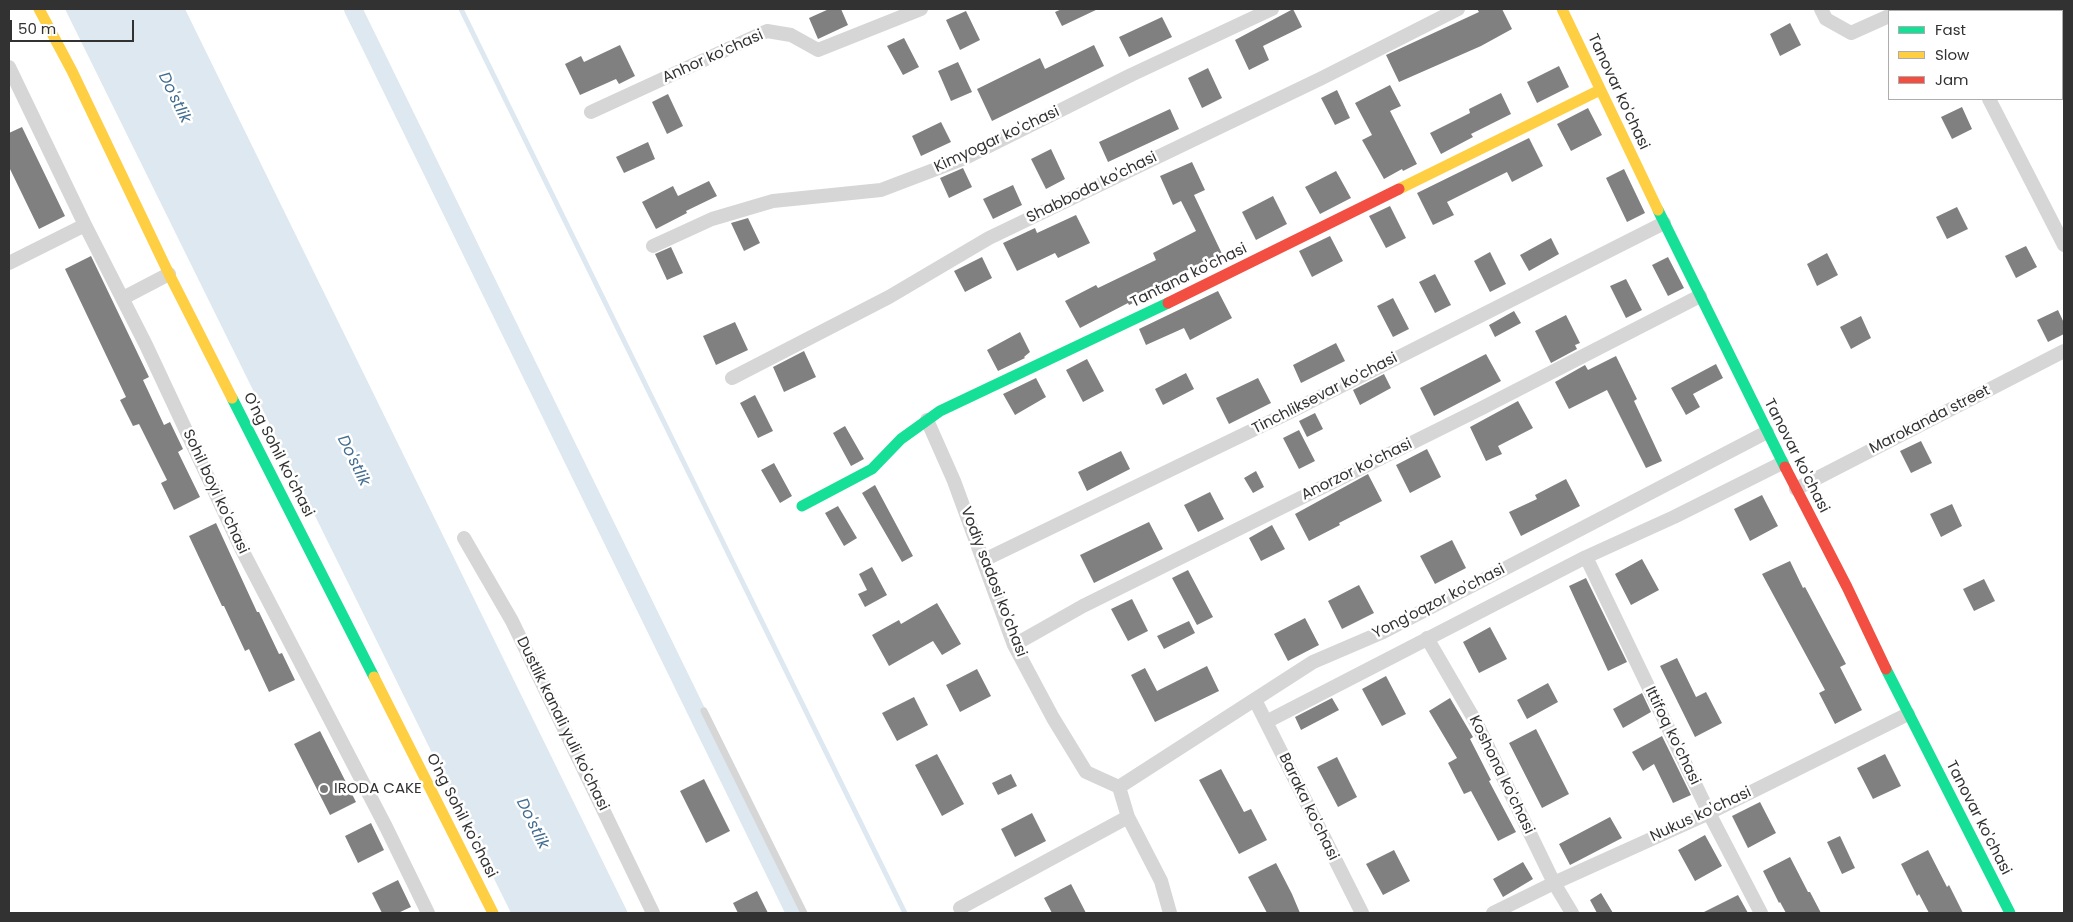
<!DOCTYPE html>
<style>
body{margin:0}
#map{position:relative;width:2073px;height:922px;overflow:hidden;background:#fff;font-family:Poppins,sans-serif}
canvas{display:block}
.frame{position:absolute;inset:0;border:10px solid #323232;pointer-events:none}
.legend{position:absolute;left:1888px;top:10px;width:175px;height:90px;box-sizing:border-box;background:#fff;border:1px solid #adadad;margin:0;padding:6px 9px;list-style:none;font-size:15px;color:#323232}
.legend li{display:flex;align-items:center;gap:10px;height:25px}
.legend b{width:25px;border:1px solid #adadad}
.scale{position:absolute;left:10px;top:20px;width:124px;height:22px;box-sizing:border-box;border:2px solid #323232;border-top:0;padding-left:6px;font-size:15px;line-height:18px;white-space:nowrap;color:#323232;-webkit-text-stroke:4px #fff;paint-order:stroke}
</style>
<div id="map">
<canvas width="2073" height="922"></canvas>
<div class="frame"></div>
<ul class="legend">
<li><b style="height:6px;background:#16e098"></b>Fast</li>
<li><b style="height:6px;background:#ffcf43"></b>Slow</li>
<li><b style="height:6px;background:#f24e42"></b>Jam</li>
</ul>
<div class="scale">50 m</div>
</div>
<script>
const ctx = document.querySelector('canvas').getContext('2d');
ctx.lineJoin = 'round';
function paint(path, color) {
  ctx.fillStyle = color;
  ctx.fill(path, 'evenodd');
}
function shape(rows) {
  const path = new Path2D();
  for (const r of rows) {
    path.moveTo(r[0], r[1]);
    for (let i = 2; i < r.length; i += 2) path.lineTo(r[i], r[i + 1]);
  }
  return path;
}
function trace(path, color, width, dash) {
  ctx.strokeStyle = color;
  ctx.lineWidth = width;
  ctx.lineCap = dash ? 'butt' : 'round';
  ctx.setLineDash(dash || []);
  ctx.stroke(path);
}
function drawText(font, color, halo, rows, align = 'center') {
  ctx.font = font + ' Poppins,sans-serif';
  ctx.lineWidth = 5;
  ctx.setLineDash([]);
  ctx.textBaseline = 'middle';
  ctx.strokeStyle = halo;
  ctx.fillStyle = color;
  for (const [text, x, y, turn = 0] of rows) {
    ctx.save();
    ctx.translate(x, y);
    ctx.rotate((+turn || 0) * Math.PI / 180);
    ctx.textAlign = isNaN(turn) ? turn : align;
    if (halo) ctx.strokeText(text, 0, 0);
    ctx.fillText(text, 0, 0);
    ctx.restore();
  }
}
paint(shape([
 [65,9,185,9,628,913,511,913]
]), '#dde8f1');
trace(shape([
 [461,9,905,913]
]), '#dde8f1', 5);
trace(shape([
 [353,9,795,913]
]), '#dde8f1', 18);
paint(shape([
 [829,9,841,9,848,25,818,39,809,18],
 [1062,9,1098,9,1062,26,1055,12],
 [1293,9,1302,27,1263,46,1269,60,1249,70,1235,40],
 [1477,9,1502,9,1512,29,1481,46,1399,82,1386,55,1479,12],
 [966,11,980,40,960,50,946,20],
 [1162,17,1172,37,1129,57,1119,37],
 [1790,23,1801,45,1780,56,1770,34],
 [904,38,919,67,903,75,887,46],
 [620,45,635,76,619,84,616,79,580,95,565,64,581,56,584,62],
 [1094,45,1104,66,992,121,977,89,1040,58,1045,69],
 [958,62,972,92,951,101,938,71],
 [1559,66,1569,87,1537,103,1527,82],
 [1208,68,1222,98,1202,108,1188,78],
 [1390,85,1401,106,1390,111,1417,164,1403,171,1402,169,1384,179,1362,140,1372,135,1355,103],
 [1337,90,1350,118,1335,125,1321,98],
 [1501,93,1511,114,1471,134,1473,137,1441,154,1430,133,1470,113,1469,109],
 [668,94,683,126,667,134,652,102],
 [1962,107,1972,129,1952,139,1941,117],
 [1588,108,1602,135,1571,151,1557,124],
 [1170,109,1179,129,1108,162,1099,142],
 [941,122,951,142,921,156,912,136],
 [22,127,65,216,39,229,9,167,9,133],
 [1529,138,1543,166,1512,182,1507,172,1447,202,1454,215,1433,225,1417,193],
 [648,142,655,159,624,173,616,157],
 [1051,149,1065,179,1046,189,1031,159],
 [1192,162,1205,190,1194,195,1224,258,1211,264,1209,259,1163,283,1165,287,1129,305,1128,303,1080,328,1065,301,1096,285,1098,288,1156,260,1153,253,1196,231,1181,201,1173,205,1160,176],
 [963,168,972,187,949,198,940,178],
 [1624,169,1645,213,1627,222,1606,178],
 [1336,171,1351,198,1320,214,1305,187],
 [709,181,717,196,686,211,687,213,656,229,642,202,673,186,678,196],
 [1013,185,1022,205,993,219,983,199],
 [1273,196,1287,224,1256,240,1242,212],
 [1390,206,1406,238,1386,248,1369,216],
 [1957,207,1968,229,1947,239,1936,217],
 [1076,215,1090,243,1058,258,1055,253,1017,271,1003,243,1035,228,1037,233],
 [748,218,760,243,744,251,731,223],
 [1330,236,1343,261,1312,277,1299,251],
 [1551,238,1559,254,1529,271,1520,255],
 [2026,246,2037,267,2016,278,2005,256],
 [671,247,683,273,667,280,655,254],
 [1490,252,1506,284,1490,292,1474,261],
 [1827,253,1838,275,1817,286,1807,264],
 [91,256,149,377,143,380,164,425,170,422,183,449,178,452,200,497,174,510,161,483,167,480,139,424,133,426,120,400,126,397,65,269],
 [982,257,992,278,965,292,954,271],
 [1668,257,1684,288,1668,296,1652,265],
 [1435,274,1451,305,1435,313,1419,282],
 [1626,279,1642,310,1626,318,1610,286],
 [1218,291,1232,318,1190,340,1184,328,1146,345,1139,329],
 [1393,298,1409,329,1393,337,1377,306],
 [2058,310,2064,323,2064,334,2048,342,2037,320],
 [1514,311,1521,323,1495,337,1489,325],
 [1566,315,1580,343,1575,345,1577,349,1551,363,1535,331],
 [1861,316,1871,338,1851,349,1840,327],
 [735,322,748,350,716,365,703,336],
 [1020,332,1030,352,1024,357,1025,358,998,371,987,350],
 [1336,343,1345,361,1301,383,1293,365],
 [804,351,816,377,784,392,773,367],
 [1486,354,1501,381,1434,416,1420,388],
 [1616,356,1637,399,1634,401,1662,461,1646,468,1607,390,1569,409,1555,382,1585,365,1588,370],
 [1087,359,1104,391,1083,402,1066,370],
 [1716,364,1723,378,1693,394,1700,407,1686,415,1671,388],
 [1186,373,1194,389,1163,405,1155,389],
 [1384,374,1391,388,1360,405,1353,390],
 [1036,378,1046,397,1015,415,1003,394],
 [1258,378,1271,403,1229,424,1216,398],
 [755,395,773,431,758,438,740,403],
 [1518,401,1533,428,1498,446,1502,454,1486,461,1470,427],
 [1315,413,1323,429,1307,437,1299,421],
 [845,426,864,459,851,466,833,433],
 [1299,430,1315,461,1299,469,1283,438],
 [1921,441,1932,463,1911,473,1900,451],
 [1427,449,1441,477,1410,493,1396,465],
 [1121,451,1130,469,1087,491,1078,472],
 [774,463,792,496,780,503,761,470],
 [1256,471,1264,487,1253,493,1244,478],
 [1368,474,1382,501,1339,523,1340,525,1309,541,1295,514],
 [1566,479,1580,506,1521,536,1509,512,1537,499,1535,495],
 [875,485,913,556,902,562,862,493],
 [1210,492,1224,519,1198,532,1184,505],
 [1762,495,1778,526,1750,541,1734,509],
 [1952,504,1962,526,1941,537,1930,514],
 [838,506,857,538,844,546,825,513],
 [1149,522,1163,549,1094,583,1080,555],
 [216,523,257,612,259,612,279,654,282,653,295,680,269,692,249,649,245,651,224,606,222,606,189,536],
 [1272,525,1285,549,1261,561,1249,538],
 [1452,540,1466,568,1435,584,1420,556],
 [1642,559,1659,590,1631,605,1615,574],
 [1790,561,1803,588,1805,587,1846,664,1840,667,1862,710,1835,724,1819,693,1825,690,1762,574],
 [872,567,887,595,865,607,858,594,867,590,859,574],
 [1188,570,1213,617,1197,625,1172,578],
 [1586,578,1627,662,1608,671,1569,586],
 [1984,579,1995,601,1974,611,1963,589],
 [1359,585,1374,613,1342,629,1328,601],
 [1132,599,1148,631,1128,641,1111,609],
 [937,603,961,644,942,655,933,641,889,666,872,635,899,620,901,624],
 [1305,618,1319,645,1288,661,1274,634],
 [1189,621,1195,633,1164,649,1157,636],
 [1490,627,1507,659,1479,673,1463,642],
 [1677,658,1696,697,1706,692,1722,723,1695,737,1660,666],
 [1207,666,1219,691,1155,722,1131,675,1145,668,1157,691],
 [977,669,991,696,960,712,946,685],
 [1386,676,1406,714,1382,726,1362,689],
 [1548,683,1558,702,1527,719,1517,700],
 [1642,693,1651,712,1623,728,1613,709],
 [914,697,928,725,897,741,882,713],
 [1332,698,1339,710,1301,730,1295,717],
 [1450,698,1473,737,1470,739,1491,780,1489,781,1516,832,1498,841,1471,791,1464,794,1448,763,1457,758,1429,711],
 [1536,729,1569,794,1542,808,1509,743],
 [320,731,356,802,330,815,294,744],
 [1662,736,1691,795,1673,803,1654,764,1643,771,1632,752],
 [937,754,964,804,942,816,915,765],
 [1885,754,1901,786,1873,799,1857,768],
 [1337,757,1357,797,1338,807,1317,767],
 [1221,769,1244,812,1251,809,1267,840,1239,854,1199,780],
 [1011,774,1017,786,998,795,992,783],
 [704,779,730,831,706,843,680,791],
 [1760,802,1776,833,1748,848,1732,816],
 [1032,813,1046,841,1015,857,1001,829],
 [1610,817,1622,838,1570,865,1559,844],
 [371,823,384,850,358,863,345,836],
 [1705,835,1722,866,1695,881,1678,850],
 [1840,836,1855,868,1842,874,1827,842],
 [1394,850,1410,881,1383,895,1366,864],
 [1928,850,1947,887,1949,885,1963,913,1929,913,1919,894,1917,896,1901,864],
 [1790,857,1808,892,1810,892,1821,913,1786,913,1780,902,1779,903,1763,871],
 [1523,862,1533,879,1503,897,1493,879],
 [1276,863,1292,894,1300,913,1267,913,1248,877],
 [398,880,411,907,398,913,382,913,372,893],
 [1071,884,1086,913,1052,913,1044,898],
 [757,891,768,913,738,913,733,903],
 [1601,893,1613,913,1597,913,1590,900],
 [1738,895,1748,913,1702,913]
]), '#808080');
trace(shape([
 [704,711,804,913]
]), '#d6d6d6', 7);
trace(shape([
 [1821,9,1826,19,1851,33,1889,16],
 [1952,9,1953,11],
 [1898,11,1904,9],
 [9,67,85,225,146,345,241,548,386,827,428,913],
 [1989,99,2064,245],
 [591,112,767,31,791,35,818,50,921,9],
 [653,246,712,219,773,201,881,190,965,158,1131,75,1272,9],
 [9,263,85,225],
 [123,298,169,274],
 [732,378,889,297,989,238,1322,78,1458,9],
 [927,420,954,481,1014,645,1053,718,1086,772,1119,787,1128,817,1161,881,1170,913],
 [1796,489,2064,351],
 [464,538,512,621,653,913],
 [1586,557,1709,813,1761,913],
 [984,560,1284,415,1664,223],
 [1427,638,1477,724,1554,883,1572,913],
 [1014,645,1083,606,1482,408,1700,296],
 [1255,700,1362,913],
 [1266,722,1586,557,1674,517,1782,463],
 [1119,787,1313,662,1383,632,1767,432],
 [960,908,1128,817],
 [1493,913,1554,883,1709,813,1908,714]
]), '#d6d6d6', 14);
trace(shape([
 [1658,210,1785,467],
 [232,398,374,677],
 [802,506,872,469,901,439,940,411,1168,303],
 [1886,669,2010,913]
]), '#16e098', 11);
trace(shape([
 [39,9,72,71,169,274,232,398],
 [1562,9,1658,210],
 [1399,189,1600,90],
 [374,677,493,913]
]), '#ffcf43', 11);
trace(shape([
 [1168,303,1399,189],
 [1785,467,1847,587,1886,669]
]), '#f24e42', 11);
for (const [x, y, r, color] of [
 [324,789,5,"#7a7a7a"]
]) {
  const dot = new Path2D();
  dot.arc(x, y, r, 0, 2 * Math.PI);
  ctx.fillStyle = color;
  ctx.fill(dot);
  trace(dot, '#fff', 2);
}
drawText('15px', '#323232', '#fff', [
 ["Anhor ko'chasi",713,57,-24],
 ["Tanovar ko'chasi",1618,92,65],
 ["Kimyogar ko'chasi",997,140,-25],
 ["Shabboda ko'chasi",1092,188,-26],
 ["Tantana ko'chasi",1189,276,-26],
 ["Tinchliksevar ko'chasi",1325,394,-27],
 ["Marokanda street",1930,420,-27],
 ["O'ng Sohil ko'chasi",278,455,63],
 ["Tanovar ko'chasi",1796,456,63],
 ["Anorzor ko'chasi",1357,470,-26],
 ["Sohil boyi ko'chasi",215,492,65],
 ["Vodiy sadosi ko'chasi",993,582,69],
 ["Yong'oqzor ko'chasi",1439,602,-27],
 ["Dustlik kanali yuli ko'chasi",562,724,64],
 ["Ittifoq ko'chasi",1672,736,64],
 ["Koshona ko'chasi",1501,775,64],
 ["Baraka ko'chasi",1308,807,64],
 ["Nukus ko'chasi",1701,815,-25],
 ["O'ng Sohil ko'chasi",461,816,63],
 ["Tanovar ko'chasi",1978,818,63]
]);
drawText('15px', '#323232', '#fff', [
 ["IRODA CAKE",334,789]
], 'left');
drawText('italic 16px', '#436d90', '#fff', [
 ["Do'stlik",174,98,64],
 ["Do'stlik",353,461,64],
 ["Do'stlik",532,824,64]
]);
</script>
